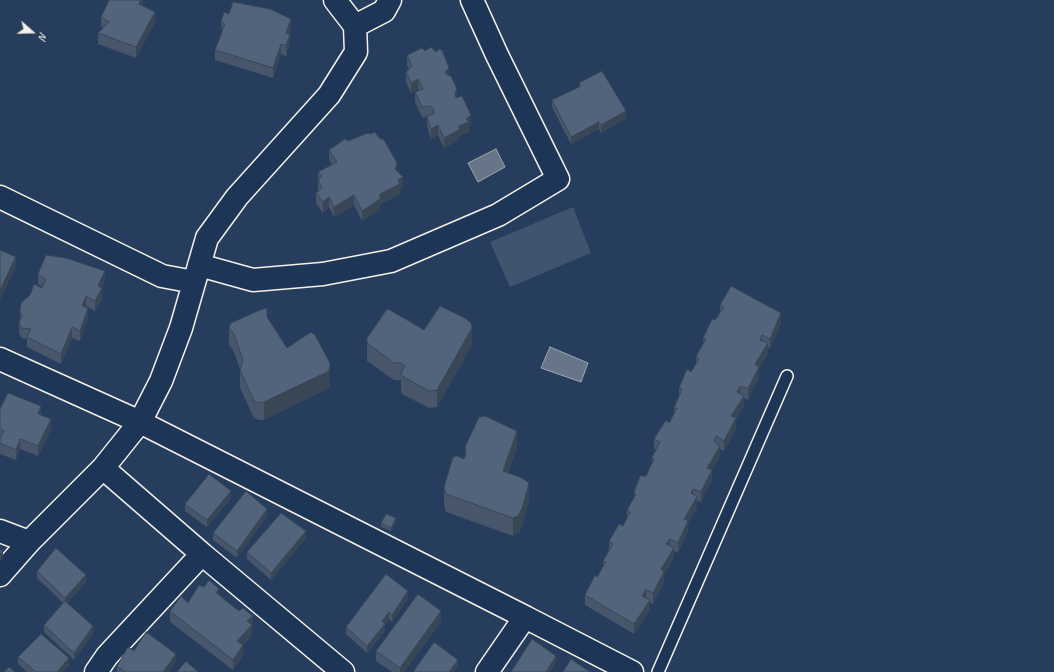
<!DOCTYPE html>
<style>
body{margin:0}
#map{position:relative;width:1054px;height:672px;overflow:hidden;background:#263d5d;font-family:Caveat,sans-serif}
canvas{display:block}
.north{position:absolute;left:12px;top:12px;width:40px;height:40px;-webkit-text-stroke:3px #1d3557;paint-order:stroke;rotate:110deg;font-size:11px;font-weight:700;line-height:16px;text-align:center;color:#f4f1e8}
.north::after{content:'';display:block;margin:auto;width:14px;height:18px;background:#f4f1e8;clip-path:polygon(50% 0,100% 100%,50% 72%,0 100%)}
</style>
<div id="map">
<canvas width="1054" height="672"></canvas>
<div class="north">N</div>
</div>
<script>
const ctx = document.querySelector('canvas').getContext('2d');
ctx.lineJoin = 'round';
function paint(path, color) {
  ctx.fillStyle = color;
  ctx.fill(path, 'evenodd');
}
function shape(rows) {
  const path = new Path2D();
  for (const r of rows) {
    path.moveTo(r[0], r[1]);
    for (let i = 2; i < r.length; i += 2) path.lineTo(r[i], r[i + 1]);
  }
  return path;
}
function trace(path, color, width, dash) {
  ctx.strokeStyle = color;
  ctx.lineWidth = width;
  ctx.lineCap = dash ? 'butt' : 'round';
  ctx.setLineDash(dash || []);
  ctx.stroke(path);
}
paint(shape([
 [573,207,591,253,510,287,490,242]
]), '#40546f');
const water = shape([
 [496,149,505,167,478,182,468,163,496,149],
 [550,347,588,363,581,382,541,368,550,347]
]);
paint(water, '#677588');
trace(water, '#9fa7ae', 1);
const service = shape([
 [658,672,787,376]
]);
const minor = shape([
 [355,26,384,11,390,0],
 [0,197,162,276,194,282],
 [199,265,253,280,323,274,391,261,498,215,558,179,497,55,472,0],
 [0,359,140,422,525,617],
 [0,531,29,542],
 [202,554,343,672],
 [0,575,29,542,103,468,140,422,161,381,181,328,207,238,237,197,329,95,356,52,355,26,335,0],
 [96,672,107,656,202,554,103,468],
 [487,672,525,617,632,672]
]);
trace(service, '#f4f1e8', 14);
trace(minor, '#f4f1e8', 25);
trace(service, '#1d3557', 11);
trace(minor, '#1d3557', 22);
paint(shape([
 [143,0,143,6,155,22,136,58,98,44,98,33,103,28,101,27,101,17],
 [229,14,291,30,290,33,290,44,286,56,281,54,273,78,215,60,215,50,222,33,221,22],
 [407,55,449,75,457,97,471,125,469,127,469,132,459,136,459,140,444,148,438,135,431,139,427,126,427,117,422,117,415,102,415,92,419,91,418,89,411,93,406,82,406,72,409,69,407,65],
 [579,83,626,118,601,133,599,129,571,144,552,107,552,100,579,87],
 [348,141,397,171,403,187,400,189,400,194,380,204,380,209,362,221,354,205,334,217,329,207,323,213,316,203,316,193,318,191,318,172,332,165,329,160,329,150],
 [38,274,105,281,102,288,102,299,95,311,86,306,86,307,88,318,80,341,72,338,61,364,27,347,27,339,21,338,19,332,19,322,20,320,20,311,42,287,38,284],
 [720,305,781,323,770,349,768,347,768,354,759,368,759,377,748,400,744,398,744,406,736,419,736,429,724,451,720,449,720,457,712,469,712,480,701,502,697,501,697,508,688,523,688,531,678,553,674,551,674,558,664,575,664,582,653,604,650,602,650,610,634,634,585,605,585,595,603,568,603,561,609,550,609,541,623,526,627,518,627,510,634,499,634,492,646,476,652,463,652,457,656,450,654,449,654,439,669,423,674,415,674,408,679,396,679,388,691,372,696,364,696,356,703,344,703,338,720,312],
 [267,317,287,348,330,380,329,388,264,420,259,420,254,418,240,388,240,369,234,352,229,345,229,328],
 [424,330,472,345,437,407,429,408,402,394,401,390,401,380,394,380,367,361,367,338],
 [0,409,41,415,51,429,38,456,20,449,16,460,0,454],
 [465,447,517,448,508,473,529,500,522,526,518,533,513,536,446,512,444,504,444,487,464,459,465,456],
 [231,498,207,527,185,511,185,504],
 [267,516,237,558,213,540,213,533],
 [396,522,391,531,381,527,381,523],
 [306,538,271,580,247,559,247,552],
 [37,571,86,582,67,603,93,633,74,660,44,632,44,625,63,603,37,578],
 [219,594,253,626,252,627,252,635,243,645,243,655,233,670,170,622,170,611,188,603],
 [408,598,392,622,389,619,385,625,385,631,367,653,346,634,346,627],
 [441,622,404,672,392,672,376,661,376,651],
 [134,651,176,661,168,672,117,672,117,666],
 [18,657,69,665,63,672,27,672,18,664]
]), '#47566a');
paint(shape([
 [141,0,143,0,143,3,139,14,139,4],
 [155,12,155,22,136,58,136,47],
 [291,19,291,30,286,43,286,33],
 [290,34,290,44,286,56,286,45],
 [281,44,281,54,273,78,273,68],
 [449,68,449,79,445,72],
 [418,79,418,89,411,93,411,83],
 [457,89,457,100,455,103,455,93],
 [626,111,626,118,601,133,601,125],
 [471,115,471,125,469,127,469,132,459,136,459,140,444,148,444,138,459,126],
 [599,122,599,129,571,144,571,137],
 [438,125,438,135,431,139,431,129],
 [397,163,397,173,395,169],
 [403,177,403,187,400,189,400,194,380,204,380,209,362,221,362,211,380,194,398,180],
 [354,195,354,205,334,217,334,207],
 [329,197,329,207,323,213,323,202],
 [16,257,16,267,0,300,0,290],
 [105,271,105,281,99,294,102,288,102,299,95,311,95,301,98,286],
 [86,296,86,306,82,316,82,306],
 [88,308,88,318,80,341,80,331],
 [781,313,781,323,770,349,770,339],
 [72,327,72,338,61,364,61,354],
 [472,328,472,345,437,407,437,390],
 [762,335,762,345,760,340],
 [768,343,768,354,759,368,759,377,748,400,748,389,755,364],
 [330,363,329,388,264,420,264,402],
 [740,386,740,396,737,392],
 [744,396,744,406,736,419,736,429,724,451,724,441,731,416],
 [41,406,41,416,38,414],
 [51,419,51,429,38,456,38,446],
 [517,431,517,448,503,488,503,471],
 [20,439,20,449,16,460,16,450],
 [720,446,720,457,707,478,707,468],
 [712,470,712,480,701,502,701,492],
 [529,483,529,500,522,526,518,533,513,536,513,518],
 [693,489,693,499,691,493],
 [231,491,231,498,207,527,207,520],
 [697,497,697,508,688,523,688,531,678,553,678,543,684,519],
 [267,509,267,516,237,558,237,551],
 [396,518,396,522,391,531,391,528],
 [306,531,306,538,271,580,271,573],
 [670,539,670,549,666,544],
 [674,548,674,558,664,575,664,582,653,604,653,593,661,569],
 [3,551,3,558,0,562,0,555],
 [86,575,86,582,65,605,65,598],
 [219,589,219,599,216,593],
 [646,589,646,600,642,596],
 [408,591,408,598,392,622,392,615],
 [650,600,650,610,634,634,634,624],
 [441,611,441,622,404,672,400,672,400,668],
 [389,612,389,619,385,625,385,631,367,653,367,646,382,621],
 [253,616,253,626,252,627,252,635,237,651,237,641,247,621],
 [93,626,93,633,74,660,74,653],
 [243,645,243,655,233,670,233,660],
 [176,654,176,661,168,672,163,672],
 [556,656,556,663,550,672,546,672],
 [69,658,69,665,63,672,57,672],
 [458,660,458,667,454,672,449,672]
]), '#394656');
const building = shape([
 [109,0,141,0,139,4,155,12,136,47,98,33,109,22,101,17,109,0],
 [233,2,270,9,291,19,286,33,290,34,286,45,281,44,273,68,215,50,225,24,221,22,224,12,229,14,233,2],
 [431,47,436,52,439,49,442,50,449,68,445,72,447,75,451,76,457,89,455,93,456,98,462,96,471,115,466,119,469,122,459,126,459,130,444,138,438,125,431,129,427,116,434,114,434,109,430,106,422,107,415,92,423,89,418,79,411,83,406,72,412,66,407,55,422,48,425,51,431,47],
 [602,71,626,111,601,125,599,122,571,137,552,100,581,86,579,83,602,71],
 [375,132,379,138,384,140,397,163,395,169,403,177,398,180,400,184,380,194,380,199,362,211,354,195,334,207,329,197,323,202,316,193,322,188,318,180,322,176,318,172,337,162,329,150,345,139,348,141,368,133,371,134,375,132],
 [0,250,16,257,0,290,0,250],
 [46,255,66,258,105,271,98,286,102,288,95,301,86,296,82,306,88,308,80,331,72,327,61,354,27,337,31,329,21,328,19,322,22,316,20,311,21,303,30,295,34,284,42,288,46,279,38,274,46,255],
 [731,286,781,313,770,339,762,335,760,340,768,343,755,364,759,367,748,389,740,386,737,392,744,396,731,416,736,418,724,441,716,436,714,442,720,446,707,468,712,470,701,492,693,489,691,493,697,497,684,519,688,521,678,543,670,539,666,544,674,548,661,569,664,572,653,593,646,589,642,596,650,600,634,624,585,595,595,575,597,577,606,562,603,561,613,544,609,541,619,524,623,526,630,512,627,510,636,494,634,492,640,476,646,476,654,459,652,457,660,442,654,439,666,420,669,423,677,408,674,408,682,389,679,388,687,369,691,372,699,359,696,356,706,339,703,338,712,319,715,320,724,307,720,305,731,286],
 [440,306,465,318,471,323,472,328,437,390,429,391,402,376,401,373,405,366,401,363,394,363,367,343,367,338,387,309,390,310,424,330,440,306],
 [267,308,267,317,287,348,311,332,315,335,330,363,329,371,264,402,259,403,254,401,240,370,243,360,234,334,229,328,231,323,260,310,267,308],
 [8,393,41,406,38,414,51,419,38,446,20,439,16,450,0,443,0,439,4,431,0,429,0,409,8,393],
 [485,416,517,431,503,471,522,478,529,483,522,509,518,516,513,518,446,494,444,487,453,457,457,456,464,459,466,454,465,447,479,417,485,416],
 [209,474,231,491,207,520,185,504,209,474],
 [246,491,267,509,237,551,213,533,246,491],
 [281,513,306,531,271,573,247,552,281,513],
 [386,514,396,518,391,528,381,523,386,514],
 [56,548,86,575,65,598,37,571,56,548],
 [0,549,3,551,0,555,0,549],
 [386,574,408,591,392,615,389,612,382,621,385,624,367,646,346,627,386,574],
 [209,580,219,589,216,593,239,611,243,608,253,616,247,621,252,625,237,641,243,645,233,660,170,611,181,596,188,603,199,585,204,587,209,580],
 [418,594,441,611,400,668,376,651,418,594],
 [65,601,93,626,74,653,44,625,65,601],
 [146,632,176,654,163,672,125,672,117,666,128,647,134,651,146,632],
 [41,634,69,658,57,672,36,672,18,657,41,634],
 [532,639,556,656,546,672,511,672,532,639],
 [434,642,458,660,449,672,413,672,434,642],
 [571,659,590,672,563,672,571,659],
 [186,661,198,672,177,672,186,661],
 [9,667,15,672,4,672,9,667]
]);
paint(building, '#52647b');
trace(building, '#394656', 1);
</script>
